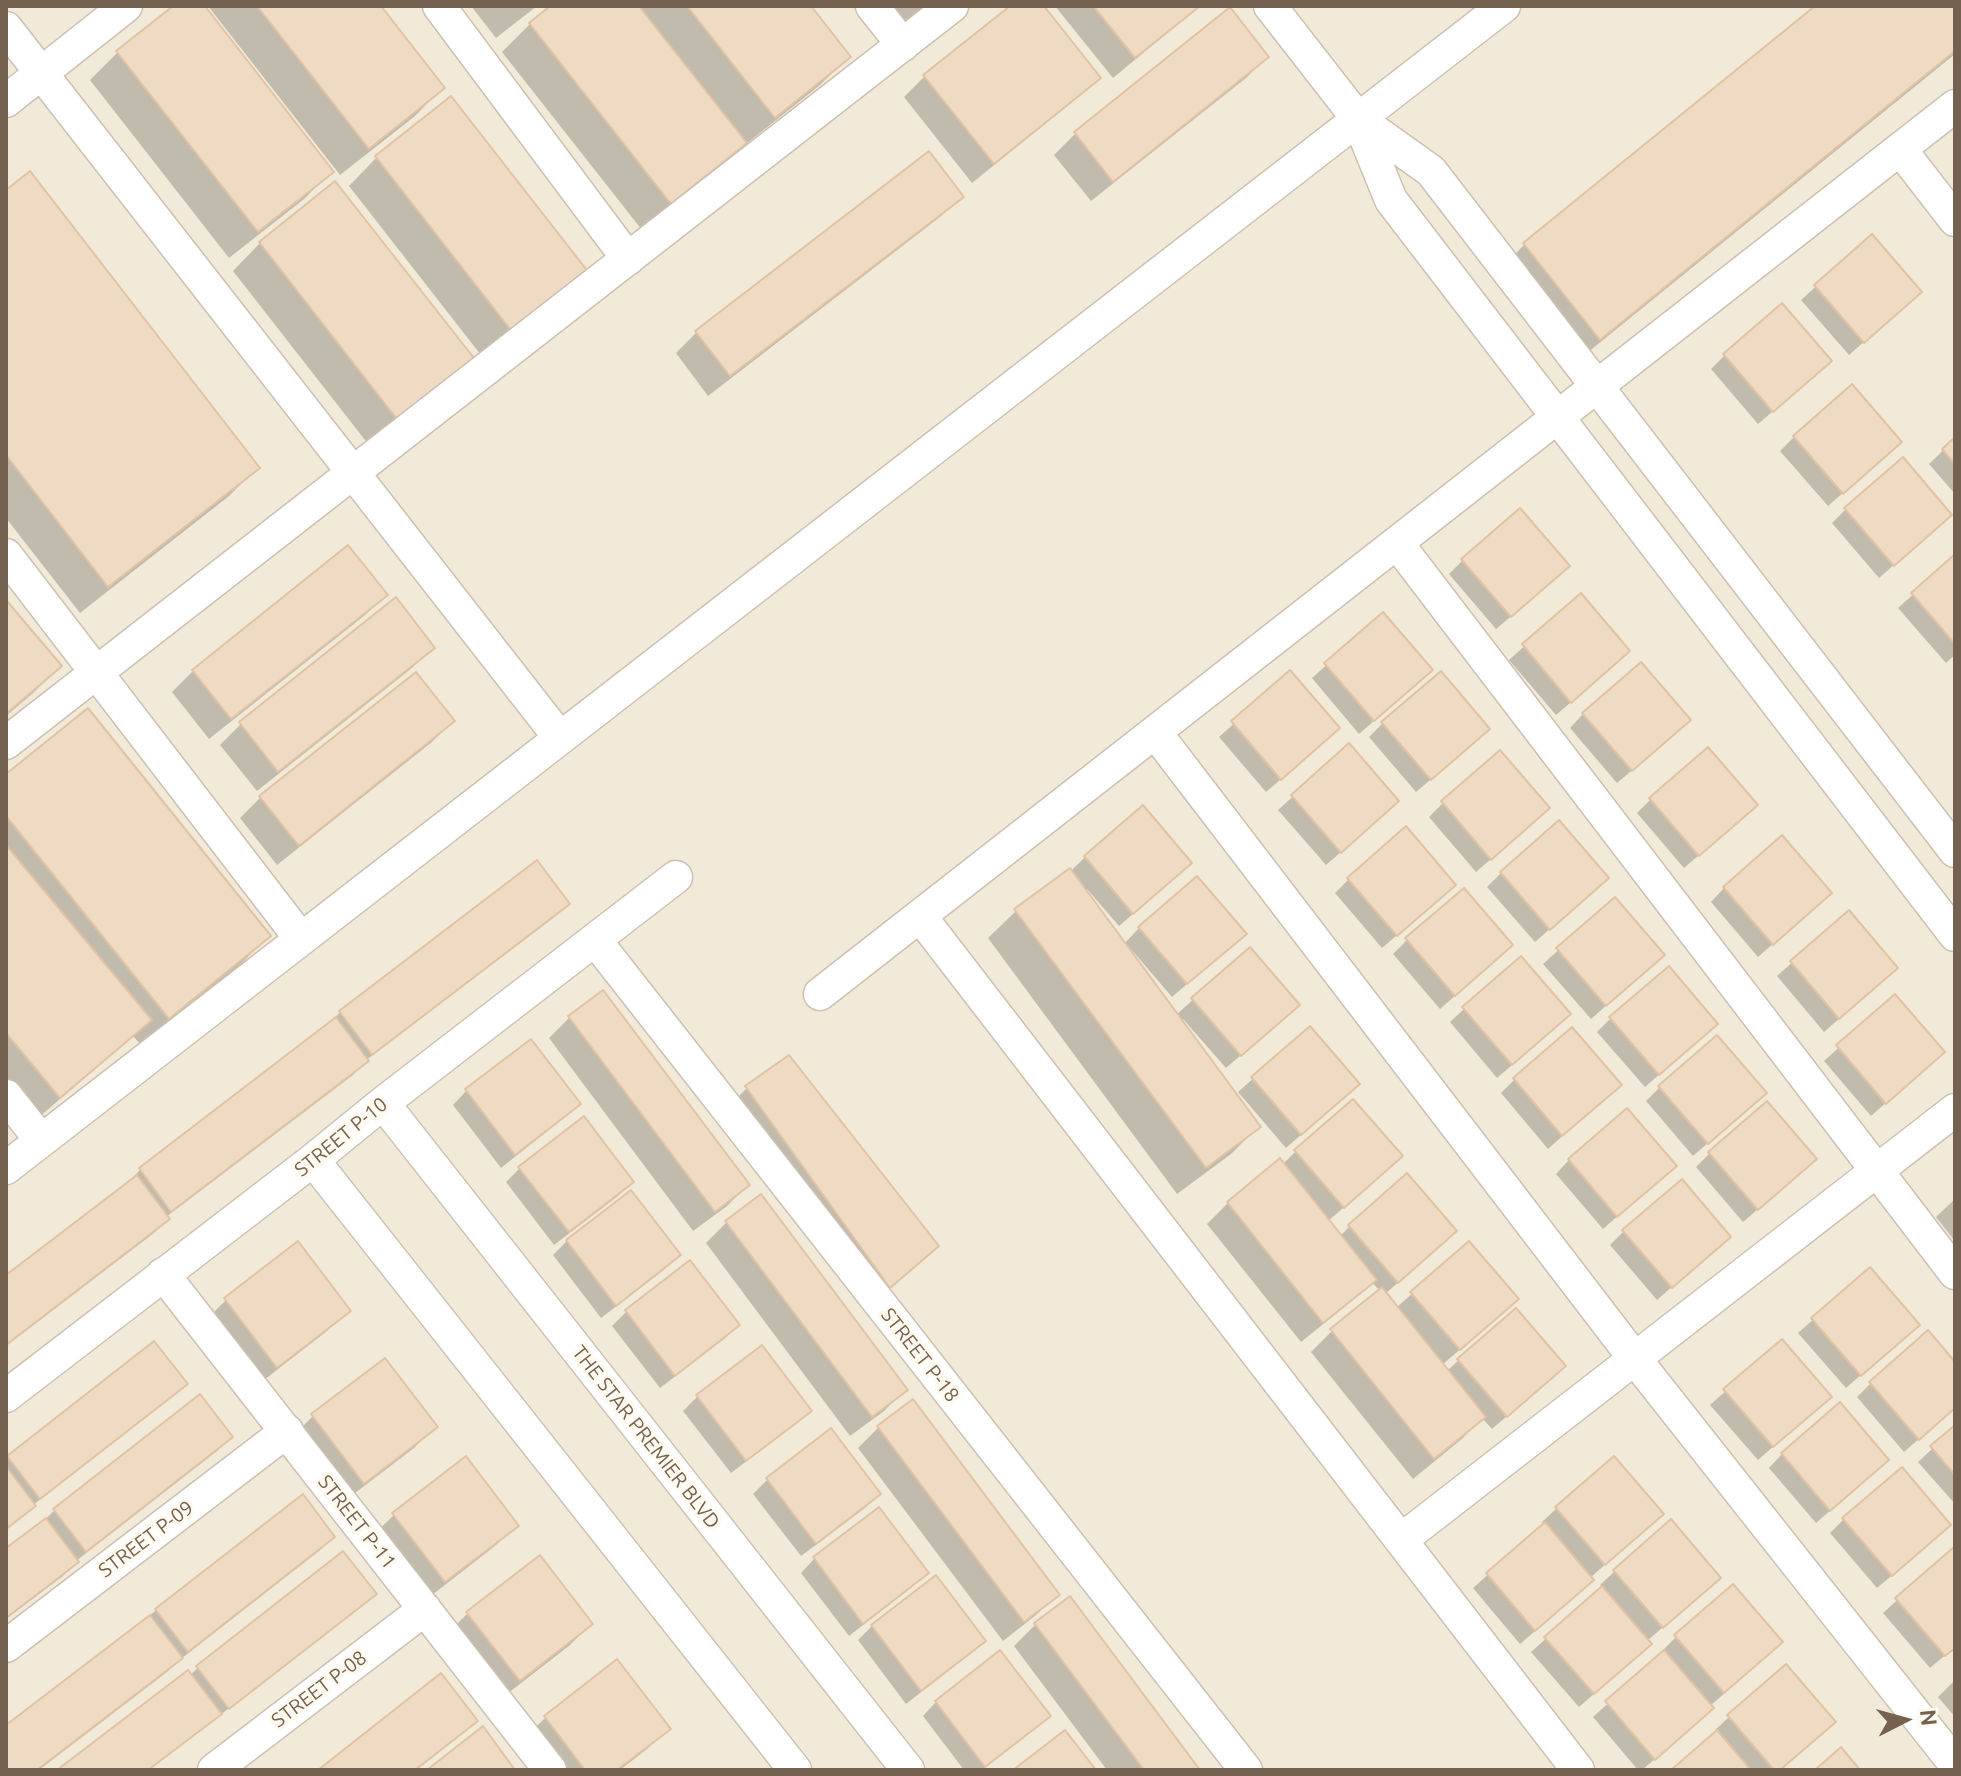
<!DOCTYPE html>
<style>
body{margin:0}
#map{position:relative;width:1961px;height:1776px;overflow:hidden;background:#fbf7ea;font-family:Ubuntu,sans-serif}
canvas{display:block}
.frame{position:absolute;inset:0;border:8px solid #75614f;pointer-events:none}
.north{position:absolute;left:1865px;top:1680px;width:80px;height:80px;-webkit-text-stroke:6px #fefaf0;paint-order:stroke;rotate:84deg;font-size:22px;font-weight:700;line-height:32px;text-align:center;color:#75614f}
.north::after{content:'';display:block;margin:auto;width:28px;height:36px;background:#75614f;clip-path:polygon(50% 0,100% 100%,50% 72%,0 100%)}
</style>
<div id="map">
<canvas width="1961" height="1776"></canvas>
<div class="frame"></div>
<div class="north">N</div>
</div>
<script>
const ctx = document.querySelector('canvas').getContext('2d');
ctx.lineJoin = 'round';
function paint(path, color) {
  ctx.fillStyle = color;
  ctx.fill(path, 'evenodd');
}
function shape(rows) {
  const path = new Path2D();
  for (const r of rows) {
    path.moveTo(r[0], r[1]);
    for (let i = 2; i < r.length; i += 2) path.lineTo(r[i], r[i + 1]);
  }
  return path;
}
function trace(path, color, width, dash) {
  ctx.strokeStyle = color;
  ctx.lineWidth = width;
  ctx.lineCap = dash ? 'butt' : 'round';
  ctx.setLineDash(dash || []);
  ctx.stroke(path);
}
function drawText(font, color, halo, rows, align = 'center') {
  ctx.font = font + ' Ubuntu,sans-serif';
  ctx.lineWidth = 7;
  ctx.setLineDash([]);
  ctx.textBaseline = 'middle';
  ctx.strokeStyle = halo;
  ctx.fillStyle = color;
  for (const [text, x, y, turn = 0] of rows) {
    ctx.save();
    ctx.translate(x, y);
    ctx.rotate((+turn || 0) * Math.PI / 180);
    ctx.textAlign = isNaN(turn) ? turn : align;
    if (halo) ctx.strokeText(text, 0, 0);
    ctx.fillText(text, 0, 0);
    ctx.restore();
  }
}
paint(shape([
 [6,6,1955,6,1955,1770,6,1770]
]), '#f2ead9');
paint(shape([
 [176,6,202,6,331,172,304,199,229,258,90,80,118,52],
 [208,6,378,6,442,88,415,116,340,175],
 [471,6,537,6,496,38],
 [553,6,808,6,848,57,820,85,746,144,745,143,717,171,642,230,502,52,530,24],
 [887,6,928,6,903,26],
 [1013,6,1041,6,1098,77,1077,98,972,183,904,97,925,76],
 [1055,6,1200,6,1113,78],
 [1818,6,1955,6,1955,54,1571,366,1497,272,1524,245],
 [1230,10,1267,57,1246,78,1091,201,1054,155,1075,134],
 [451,99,590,277,488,364,349,186,376,158],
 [6,193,257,468,229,496,80,613,6,518],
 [961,196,940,217,708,396,676,353,697,332],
 [1872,236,1906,305,1849,355,1801,300],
 [260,243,474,362,372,449,233,271],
 [1725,355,1816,374,1758,424,1711,369],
 [1794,437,1885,456,1828,506,1780,451],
 [1955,439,1955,494,1929,464],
 [1846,509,1936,528,1879,578,1832,523],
 [348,548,385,595,364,616,209,739,172,692,193,671],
 [1955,557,1955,655,1946,663,1898,608],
 [1462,561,1554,580,1496,629,1449,574],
 [1580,596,1614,665,1556,715,1509,660],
 [6,603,60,666,32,694,6,716],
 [1383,615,1416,684,1359,734,1312,678],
 [432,647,412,668,257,791,220,745,241,724],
 [1290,673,1324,742,1266,792,1219,737],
 [1583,714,1675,734,1617,783,1570,728],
 [453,721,432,742,277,865,240,818,261,797],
 [1383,723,1474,743,1416,792,1369,737],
 [1349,746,1383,815,1326,865,1278,810],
 [6,777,268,936,241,964,141,1045,133,1036,31,1124,6,1094],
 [1651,799,1741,819,1684,868,1637,813],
 [1443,803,1534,822,1476,872,1429,817],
 [1085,857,1176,877,1119,926,1087,889,1085,891,1124,944,1139,928,1230,947,1172,997,1130,948,1128,950,1176,1015,1249,950,1283,1019,1226,1068,1183,1019,1180,1021,1259,1126,1231,1154,1177,1194,988,938,1016,911,1070,872],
 [1501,873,1592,892,1535,942,1487,887],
 [1349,879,1440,898,1382,948,1335,893],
 [1724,888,1815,907,1758,957,1711,902],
 [1614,900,1648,969,1591,1019,1543,964],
 [567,904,553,918,366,1060,353,1075,166,1217,168,1219,154,1233,6,1346,6,1278,126,1184,140,1170,327,1027,340,1012],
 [1848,913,1881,982,1824,1032,1777,976],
 [1407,940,1497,959,1440,1009,1393,954],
 [1895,997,1928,1066,1871,1116,1824,1061],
 [1464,1009,1555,1028,1497,1078,1450,1022],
 [570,1017,748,1185,727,1206,693,1231,549,1038],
 [1611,1018,1702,1037,1645,1087,1597,1032],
 [1309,1029,1343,1098,1286,1148,1238,1092],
 [1514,1080,1619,1085,1548,1149,1501,1093],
 [747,1088,936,1246,915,1267,868,1308,726,1109],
 [1659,1088,1750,1106,1693,1156,1646,1101],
 [466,1091,578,1104,564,1118,501,1168,453,1105],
 [1296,1151,1387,1170,1328,1221,1340,1236,1350,1226,1441,1245,1385,1294,1396,1308,1468,1244,1502,1313,1442,1365,1447,1371,1459,1360,1550,1379,1492,1429,1482,1418,1463,1438,1413,1479,1311,1352,1332,1331,1380,1291,1372,1282,1353,1300,1301,1342,1207,1224,1228,1203,1280,1161,1283,1164],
 [1710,1153,1801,1172,1743,1222,1696,1167],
 [1569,1160,1660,1179,1603,1229,1556,1174],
 [520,1168,631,1182,618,1196,554,1245,506,1182],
 [631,1192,678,1255,665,1269,601,1318,553,1255,567,1241],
 [1955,1199,1955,1241,1936,1217],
 [727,1222,905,1390,884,1411,850,1436,706,1243],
 [1623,1232,1714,1250,1657,1300,1610,1245],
 [690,1262,738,1325,724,1339,660,1388,612,1326,626,1312],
 [1869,1270,1903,1338,1846,1388,1798,1333],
 [226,1300,348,1311,327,1331,255,1387,205,1321],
 [1782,1341,1815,1410,1758,1460,1710,1405],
 [154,1344,185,1384,171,1398,33,1505,19,1520,6,1530,6,1460],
 [762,1348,809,1411,795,1424,731,1473,683,1411,697,1397],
 [1955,1365,1955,1407,1904,1452,1857,1397,1871,1383],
 [200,1397,230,1437,217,1451,76,1561,63,1576,6,1619,6,1551,40,1524,54,1511],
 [313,1416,435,1427,414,1448,342,1503,292,1437],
 [879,1427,1057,1595,1036,1615,1003,1641,858,1448],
 [1955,1428,1955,1504,1918,1462],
 [831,1431,879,1494,865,1508,801,1556,753,1494,767,1480],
 [1782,1454,1873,1473,1816,1523,1769,1468],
 [1613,1459,1647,1527,1590,1578,1578,1594,1520,1644,1473,1588,1544,1525,1542,1522,1556,1509],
 [302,1497,333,1537,319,1551,177,1662,167,1672,39,1770,6,1770,6,1727],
 [394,1515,516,1525,495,1546,423,1602,373,1535],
 [1844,1519,1935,1539,1877,1588,1830,1533],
 [1671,1522,1705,1591,1647,1641,1636,1657,1579,1707,1531,1652,1603,1588,1600,1585,1614,1572],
 [1954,1549,1955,1647,1930,1668,1883,1613],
 [814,1559,926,1573,912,1587,849,1636,801,1573],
 [936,1578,984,1640,970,1654,906,1704,858,1640,872,1626],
 [374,1593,360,1607,149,1770,60,1770,190,1675,198,1668],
 [1069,1599,1197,1770,1107,1770,1014,1646,1035,1625],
 [468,1613,591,1624,570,1645,498,1701,447,1634],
 [1676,1637,1767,1656,1710,1706,1698,1722,1642,1770,1638,1770,1593,1717,1664,1653,1662,1651],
 [1955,1680,1955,1717,1938,1697],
 [936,1702,1048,1716,1034,1729,982,1770,964,1770,923,1716],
 [1729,1717,1780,1770,1674,1770,1717,1732,1715,1730],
 [545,1718,668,1728,647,1749,620,1770,548,1770,525,1738],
 [475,1721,461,1735,416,1770,322,1770]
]), '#0003');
const building = shape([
 [173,6,205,6,334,172,258,232,116,51,173,6],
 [257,6,381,6,445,88,369,149,257,6],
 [550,6,639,6,747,143,671,204,529,23,550,6],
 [687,6,811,6,851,57,775,118,687,6],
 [1010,6,1044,6,1101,78,994,164,923,75,1010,6],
 [1093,6,1200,6,1135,58,1093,6],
 [1815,6,1955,6,1955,51,1600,340,1523,243,1815,6],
 [1230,7,1269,57,1113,182,1074,132,1230,7],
 [451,96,593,278,517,338,375,156,451,96],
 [929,151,964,197,730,376,695,331,929,151],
 [30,171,260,468,108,587,6,455,6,190,30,171],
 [335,181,477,362,400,423,259,242,335,181],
 [1872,234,1922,292,1864,343,1814,285,1872,234],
 [1782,303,1832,361,1773,412,1723,354,1782,303],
 [1852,384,1902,442,1843,494,1793,436,1852,384],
 [1955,437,1955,464,1942,449,1955,437],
 [1903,457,1952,515,1894,566,1844,508,1903,457],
 [1520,508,1570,566,1511,617,1461,559,1520,508],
 [348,545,388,595,231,719,192,670,348,545],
 [1955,554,1955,644,1911,593,1955,554],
 [1581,593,1630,651,1571,703,1522,644,1581,593],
 [396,597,435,648,278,772,239,722,396,597],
 [6,600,62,666,6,714,6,600],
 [1383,612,1433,670,1374,721,1324,663,1383,612],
 [1641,662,1691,720,1632,771,1582,713,1641,662],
 [1290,670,1340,728,1281,780,1231,721,1290,670],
 [1441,671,1490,729,1431,780,1381,722,1441,671],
 [416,672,455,721,299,846,259,796,416,672],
 [88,708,271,936,169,1019,6,816,6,774,88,708],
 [1349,743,1399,801,1341,853,1291,795,1349,743],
 [1708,747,1758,805,1699,856,1649,798,1708,747],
 [1500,750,1550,808,1491,860,1441,801,1500,750],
 [1143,805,1192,863,1133,914,1084,856,1143,805],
 [1559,820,1609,878,1550,930,1500,872,1559,820],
 [1406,826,1456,885,1397,936,1347,878,1406,826],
 [1782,835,1832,893,1773,945,1723,887,1782,835],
 [6,845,152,1020,60,1098,6,1033,6,845],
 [537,860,570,904,372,1055,339,1011,537,860],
 [1070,868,1261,1127,1206,1168,1014,909,1070,868],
 [1197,876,1247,934,1187,984,1138,927,1197,876],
 [1464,888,1513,945,1455,996,1405,938,1464,888],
 [1615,897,1665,955,1606,1006,1556,948,1615,897],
 [1849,910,1898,968,1839,1019,1790,961,1849,910],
 [1250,947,1300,1005,1241,1056,1191,998,1250,947],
 [1521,956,1571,1014,1512,1065,1462,1007,1521,956],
 [1669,966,1718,1024,1659,1075,1609,1017,1669,966],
 [603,990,750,1185,715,1212,568,1016,603,990],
 [1895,994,1945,1052,1886,1104,1836,1045,1895,994],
 [336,1017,369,1061,171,1212,139,1168,336,1017],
 [1310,1026,1360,1084,1301,1135,1251,1077,1310,1026],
 [1572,1027,1622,1085,1562,1136,1513,1078,1572,1027],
 [1717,1035,1767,1093,1708,1144,1658,1086,1717,1035],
 [531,1039,581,1104,515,1155,465,1089,531,1039],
 [789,1055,939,1246,890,1288,745,1086,789,1055],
 [1353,1099,1403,1156,1344,1208,1294,1150,1353,1099],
 [1767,1101,1817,1159,1758,1210,1708,1152,1767,1101],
 [1627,1108,1677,1166,1617,1217,1568,1159,1627,1108],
 [584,1116,634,1182,569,1232,518,1167,584,1116],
 [1280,1158,1377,1280,1323,1323,1227,1202,1280,1158],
 [1407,1173,1457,1231,1398,1283,1348,1225,1407,1173],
 [137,1175,170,1219,6,1345,6,1275,137,1175],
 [1682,1179,1731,1237,1672,1288,1622,1230,1682,1179],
 [631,1190,681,1255,616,1306,566,1240,631,1190],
 [761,1194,908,1390,872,1417,725,1221,761,1194],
 [298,1241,351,1311,277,1368,224,1298,298,1241],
 [1469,1241,1519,1299,1460,1350,1410,1292,1469,1241],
 [690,1260,740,1325,675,1376,625,1310,690,1260],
 [1870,1267,1920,1325,1861,1376,1811,1318,1870,1267],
 [1382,1287,1486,1417,1434,1459,1330,1329,1382,1287],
 [1516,1308,1566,1366,1507,1417,1457,1359,1516,1308],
 [1928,1330,1955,1362,1955,1408,1919,1440,1869,1382,1928,1330],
 [1782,1339,1832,1397,1773,1447,1723,1389,1782,1339],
 [154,1341,188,1384,40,1499,7,1456,154,1341],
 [762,1345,812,1411,746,1461,696,1395,762,1345],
 [385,1358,438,1427,364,1484,311,1414,385,1358],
 [200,1394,233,1437,86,1552,53,1509,200,1394],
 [913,1399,1060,1595,1024,1622,877,1426,913,1399],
 [1840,1402,1889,1460,1830,1511,1781,1453,1840,1402],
 [1955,1425,1955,1475,1930,1446,1955,1425],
 [831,1428,881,1494,816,1544,766,1478,831,1428],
 [466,1456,519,1526,445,1582,392,1513,466,1456],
 [1614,1456,1664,1514,1605,1565,1555,1507,1614,1456],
 [6,1466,36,1506,6,1529,6,1466],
 [1902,1467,1951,1525,1892,1576,1842,1518,1902,1467],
 [303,1494,335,1537,188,1652,155,1609,303,1494],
 [879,1507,929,1573,863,1624,813,1557,879,1507],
 [46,1518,79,1562,6,1618,6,1548,46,1518],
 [1671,1519,1721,1578,1663,1628,1613,1570,1671,1519],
 [1545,1522,1594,1580,1535,1631,1486,1573,1545,1522],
 [1954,1547,1955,1648,1945,1656,1895,1598,1954,1547],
 [343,1551,377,1594,229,1709,196,1666,343,1551],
 [540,1555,593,1624,520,1681,466,1612,540,1555],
 [936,1575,986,1641,921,1691,871,1625,936,1575],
 [1733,1584,1783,1642,1724,1693,1674,1635,1733,1584],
 [1602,1586,1652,1644,1594,1694,1544,1637,1602,1586],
 [1070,1596,1200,1770,1144,1770,1034,1623,1070,1596],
 [150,1615,183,1658,37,1770,6,1770,6,1725,150,1615],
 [1000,1650,1051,1716,985,1767,935,1701,1000,1650],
 [1664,1650,1714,1708,1655,1760,1605,1701,1664,1650],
 [617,1659,671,1729,617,1770,585,1770,544,1716,617,1659],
 [1786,1664,1836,1722,1780,1770,1774,1770,1727,1715,1786,1664],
 [188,1670,222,1714,148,1770,57,1770,188,1670],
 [441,1673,478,1721,415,1770,318,1770,441,1673],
 [483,1726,515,1770,427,1770,483,1726],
 [1065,1730,1096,1770,1013,1770,1065,1730],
 [1717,1730,1751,1770,1671,1770,1717,1730],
 [1841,1747,1860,1770,1815,1770,1841,1747]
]);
paint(building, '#efdac3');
trace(building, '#e0c3a5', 2);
const street = shape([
 [439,6,628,259],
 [872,6,903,45],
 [1270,6,1358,119,1391,200,1955,935],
 [6,28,560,738],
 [6,101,126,6],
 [1358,119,1431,171,1955,851],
 [1900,149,1955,220],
 [1397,543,1955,1273],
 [6,555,301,939],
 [1155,732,1635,1359,1955,1764],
 [6,743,952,6],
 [920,916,1578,1770],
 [595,940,1246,1770],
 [820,994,1955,106],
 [6,1096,41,1140],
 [383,1103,908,1770],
 [313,1160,795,1770],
 [6,1168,1504,6],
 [163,1274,550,1770],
 [6,1396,313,1160,383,1103,676,877],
 [1401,1540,1955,1110],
 [6,1646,287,1431],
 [214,1770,425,1609]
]);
trace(street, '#cdc0b0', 35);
trace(street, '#fff', 32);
drawText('20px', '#75614f', '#fefaf0', [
 ["STREET P-10",341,1137,-39],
 ["STREET P-18",920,1355,52],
 ["THE STAR PREMIER BLVD",646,1437,52],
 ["STREET P-11",357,1522,52],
 ["STREET P-09",146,1539,-37],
 ["STREET P-08",319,1689,-37]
]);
</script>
